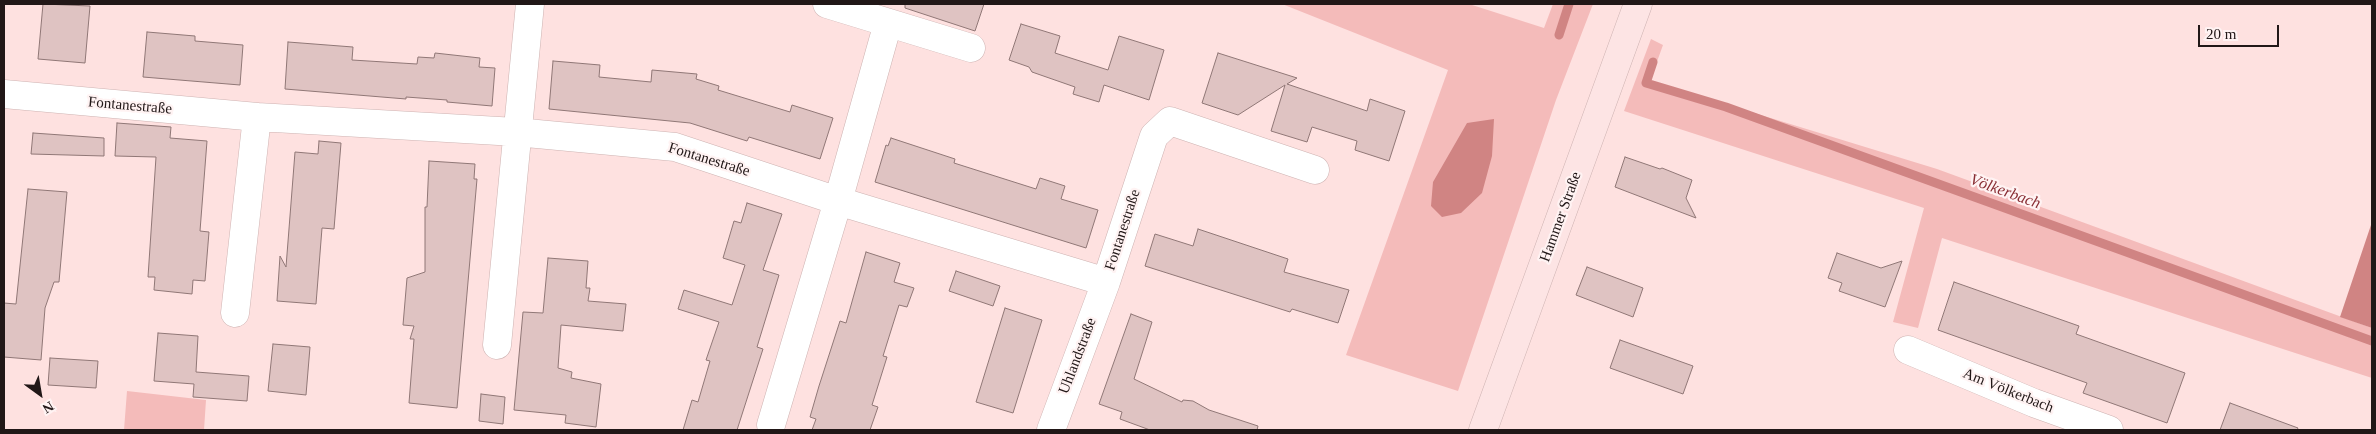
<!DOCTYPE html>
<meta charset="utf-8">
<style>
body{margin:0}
#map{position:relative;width:2376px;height:434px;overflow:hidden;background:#fee1e0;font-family:Georgia,serif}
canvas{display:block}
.frame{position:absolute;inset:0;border:5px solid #211717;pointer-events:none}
.north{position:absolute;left:15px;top:369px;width:50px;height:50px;-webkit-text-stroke:4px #fff3f3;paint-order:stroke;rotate:148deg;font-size:14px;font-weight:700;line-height:20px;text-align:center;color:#211717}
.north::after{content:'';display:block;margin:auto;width:18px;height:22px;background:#211717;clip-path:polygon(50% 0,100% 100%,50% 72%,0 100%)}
.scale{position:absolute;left:2198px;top:25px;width:81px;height:22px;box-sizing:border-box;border:2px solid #211717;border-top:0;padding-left:6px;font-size:15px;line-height:18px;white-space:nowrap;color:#211717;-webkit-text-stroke:4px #fff3f3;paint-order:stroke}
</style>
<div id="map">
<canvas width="2376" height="434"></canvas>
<div class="frame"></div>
<div class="north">N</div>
<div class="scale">20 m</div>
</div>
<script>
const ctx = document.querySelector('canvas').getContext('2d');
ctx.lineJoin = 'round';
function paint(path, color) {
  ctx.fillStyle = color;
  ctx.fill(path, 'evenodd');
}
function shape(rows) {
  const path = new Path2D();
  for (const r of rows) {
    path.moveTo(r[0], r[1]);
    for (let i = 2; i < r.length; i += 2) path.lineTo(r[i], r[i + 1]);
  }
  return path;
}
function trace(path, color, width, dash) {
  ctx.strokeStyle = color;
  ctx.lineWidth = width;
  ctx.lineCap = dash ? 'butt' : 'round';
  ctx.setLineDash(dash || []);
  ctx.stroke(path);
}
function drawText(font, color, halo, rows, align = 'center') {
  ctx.font = font + ' Georgia,serif';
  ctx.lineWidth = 4.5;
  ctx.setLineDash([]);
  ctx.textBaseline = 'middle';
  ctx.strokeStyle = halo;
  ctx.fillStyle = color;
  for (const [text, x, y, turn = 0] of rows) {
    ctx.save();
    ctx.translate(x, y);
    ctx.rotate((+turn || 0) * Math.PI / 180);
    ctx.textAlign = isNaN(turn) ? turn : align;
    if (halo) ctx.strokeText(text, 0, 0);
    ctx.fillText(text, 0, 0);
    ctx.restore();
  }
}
paint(shape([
 [1282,4,1469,4,1544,28,1553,4,1593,4,1556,100,1458,391,1346,355,1448,70],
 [1651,39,1663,45,1650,81,1937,169,2372,328,2372,378,1942,238,1918,328,1893,322,1924,208,1624,111],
 [127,391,206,400,204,430,124,430]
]), '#f4bbba');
paint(shape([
 [1494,119,1492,156,1482,193,1461,213,1442,217,1431,206,1433,182,1467,123],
 [2372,222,2372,328,2340,317]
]), '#d08483');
trace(shape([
 [1559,35,1569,4],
 [1653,62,1646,83,1726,107,2372,341]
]), '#d08483', 9);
const building = shape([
 [43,4,90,6,85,63,38,59,43,4],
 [905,4,984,4,975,31,905,8,905,4],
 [1021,24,1060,36,1055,53,1108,70,1119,36,1164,50,1149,100,1104,85,1099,102,1073,94,1075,87,1032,72,1029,67,1009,60,1021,24],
 [147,32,195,36,195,41,243,45,240,85,143,77,147,32],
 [288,42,353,47,352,60,417,64,418,57,434,58,435,53,480,58,479,67,495,68,492,106,447,102,447,100,406,97,406,99,285,89,288,42],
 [1218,53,1297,78,1287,84,1367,111,1370,99,1405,111,1389,161,1355,150,1357,141,1312,127,1307,142,1271,131,1285,85,1238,115,1202,103,1218,53],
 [553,61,600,65,599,77,651,82,652,70,697,74,696,79,719,86,718,90,790,112,792,105,833,118,820,159,749,137,747,141,690,123,549,109,553,61],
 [117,123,171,127,170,138,207,141,200,231,209,232,205,281,193,280,192,294,154,290,155,277,148,277,156,157,115,156,117,123],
 [33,133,104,138,104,156,31,154,33,133],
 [891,138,955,159,954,163,1036,189,1040,178,1065,186,1061,199,1098,210,1086,248,875,182,886,145,888,146,891,138],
 [319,141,341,143,334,229,322,228,316,304,277,301,280,256,286,267,295,152,318,154,319,141],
 [1625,157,1660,169,1662,168,1692,180,1686,198,1696,218,1615,187,1625,157],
 [429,161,475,164,474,179,477,179,457,408,409,403,414,339,410,339,414,326,403,325,407,278,425,272,425,207,427,207,429,161],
 [28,189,67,192,59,282,54,282,45,308,41,360,4,357,4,303,16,304,28,189],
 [747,203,782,214,763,270,779,275,757,347,763,349,737,430,683,430,692,400,698,402,710,361,706,360,719,322,678,309,684,290,732,305,745,265,723,258,734,221,741,223,747,203],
 [1198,229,1288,259,1284,272,1349,290,1338,323,1292,309,1290,312,1145,266,1155,234,1193,246,1198,229],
 [866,252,900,263,894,282,914,288,907,307,899,305,883,356,887,357,872,405,878,407,870,430,812,430,816,419,810,417,819,386,840,321,846,323,866,252],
 [1837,253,1881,268,1902,261,1885,307,1839,291,1842,283,1828,278,1837,253],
 [548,258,588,261,586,288,590,288,588,301,626,304,623,331,561,325,558,368,572,372,571,378,601,384,596,427,565,423,566,415,514,410,523,312,543,313,548,258],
 [1587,267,1643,288,1633,317,1576,295,1587,267],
 [956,271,1000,286,993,306,949,291,956,271],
 [1954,282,2079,326,2076,334,2185,373,2167,423,2083,393,2087,383,1938,330,1954,282],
 [1005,308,1042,320,1013,413,976,402,1005,308],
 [1131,314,1152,322,1134,379,1182,402,1183,400,1193,401,1209,410,1258,426,1257,430,1150,430,1120,419,1122,412,1099,404,1131,314],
 [158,333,198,336,196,372,249,376,247,401,193,397,194,384,154,381,158,333],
 [1620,340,1693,366,1683,394,1610,368,1620,340],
 [273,344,310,347,306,395,268,391,273,344],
 [50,358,98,361,96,388,48,385,50,358],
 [481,394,505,397,503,424,479,421,481,394],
 [2230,403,2298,428,2297,430,2220,430,2230,403]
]);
paint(building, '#dfc3c2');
trace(building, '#907776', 1);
const minor = shape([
 [827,4,971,48],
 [4,94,257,117,516,132,675,147,838,201,1106,282],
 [235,313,257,117],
 [497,345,530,4],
 [1908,350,2034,403,2109,430],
 [771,425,838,201,888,23],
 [1051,430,1106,282,1154,136,1170,121,1315,170]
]);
const secondary = shape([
 [1483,430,1638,4]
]);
trace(minor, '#ceb3b2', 29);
trace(secondary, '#ceb3b2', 29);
trace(minor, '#fff', 28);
trace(secondary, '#fde4e4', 28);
drawText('15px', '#211717', '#fff3f3', [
 ["Fontanestraße",130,106,5],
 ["Fontanestraße",709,160,17],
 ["Hammer Straße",1561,217,-70],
 ["Fontanestraße",1123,230,-72],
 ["Uhlandstraße",1078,356,-69],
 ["Am Völkerbach",2008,391,22]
]);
drawText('italic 16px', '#892e34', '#fff3f3', [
 ["Völkerbach",2005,192,20]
]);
</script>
